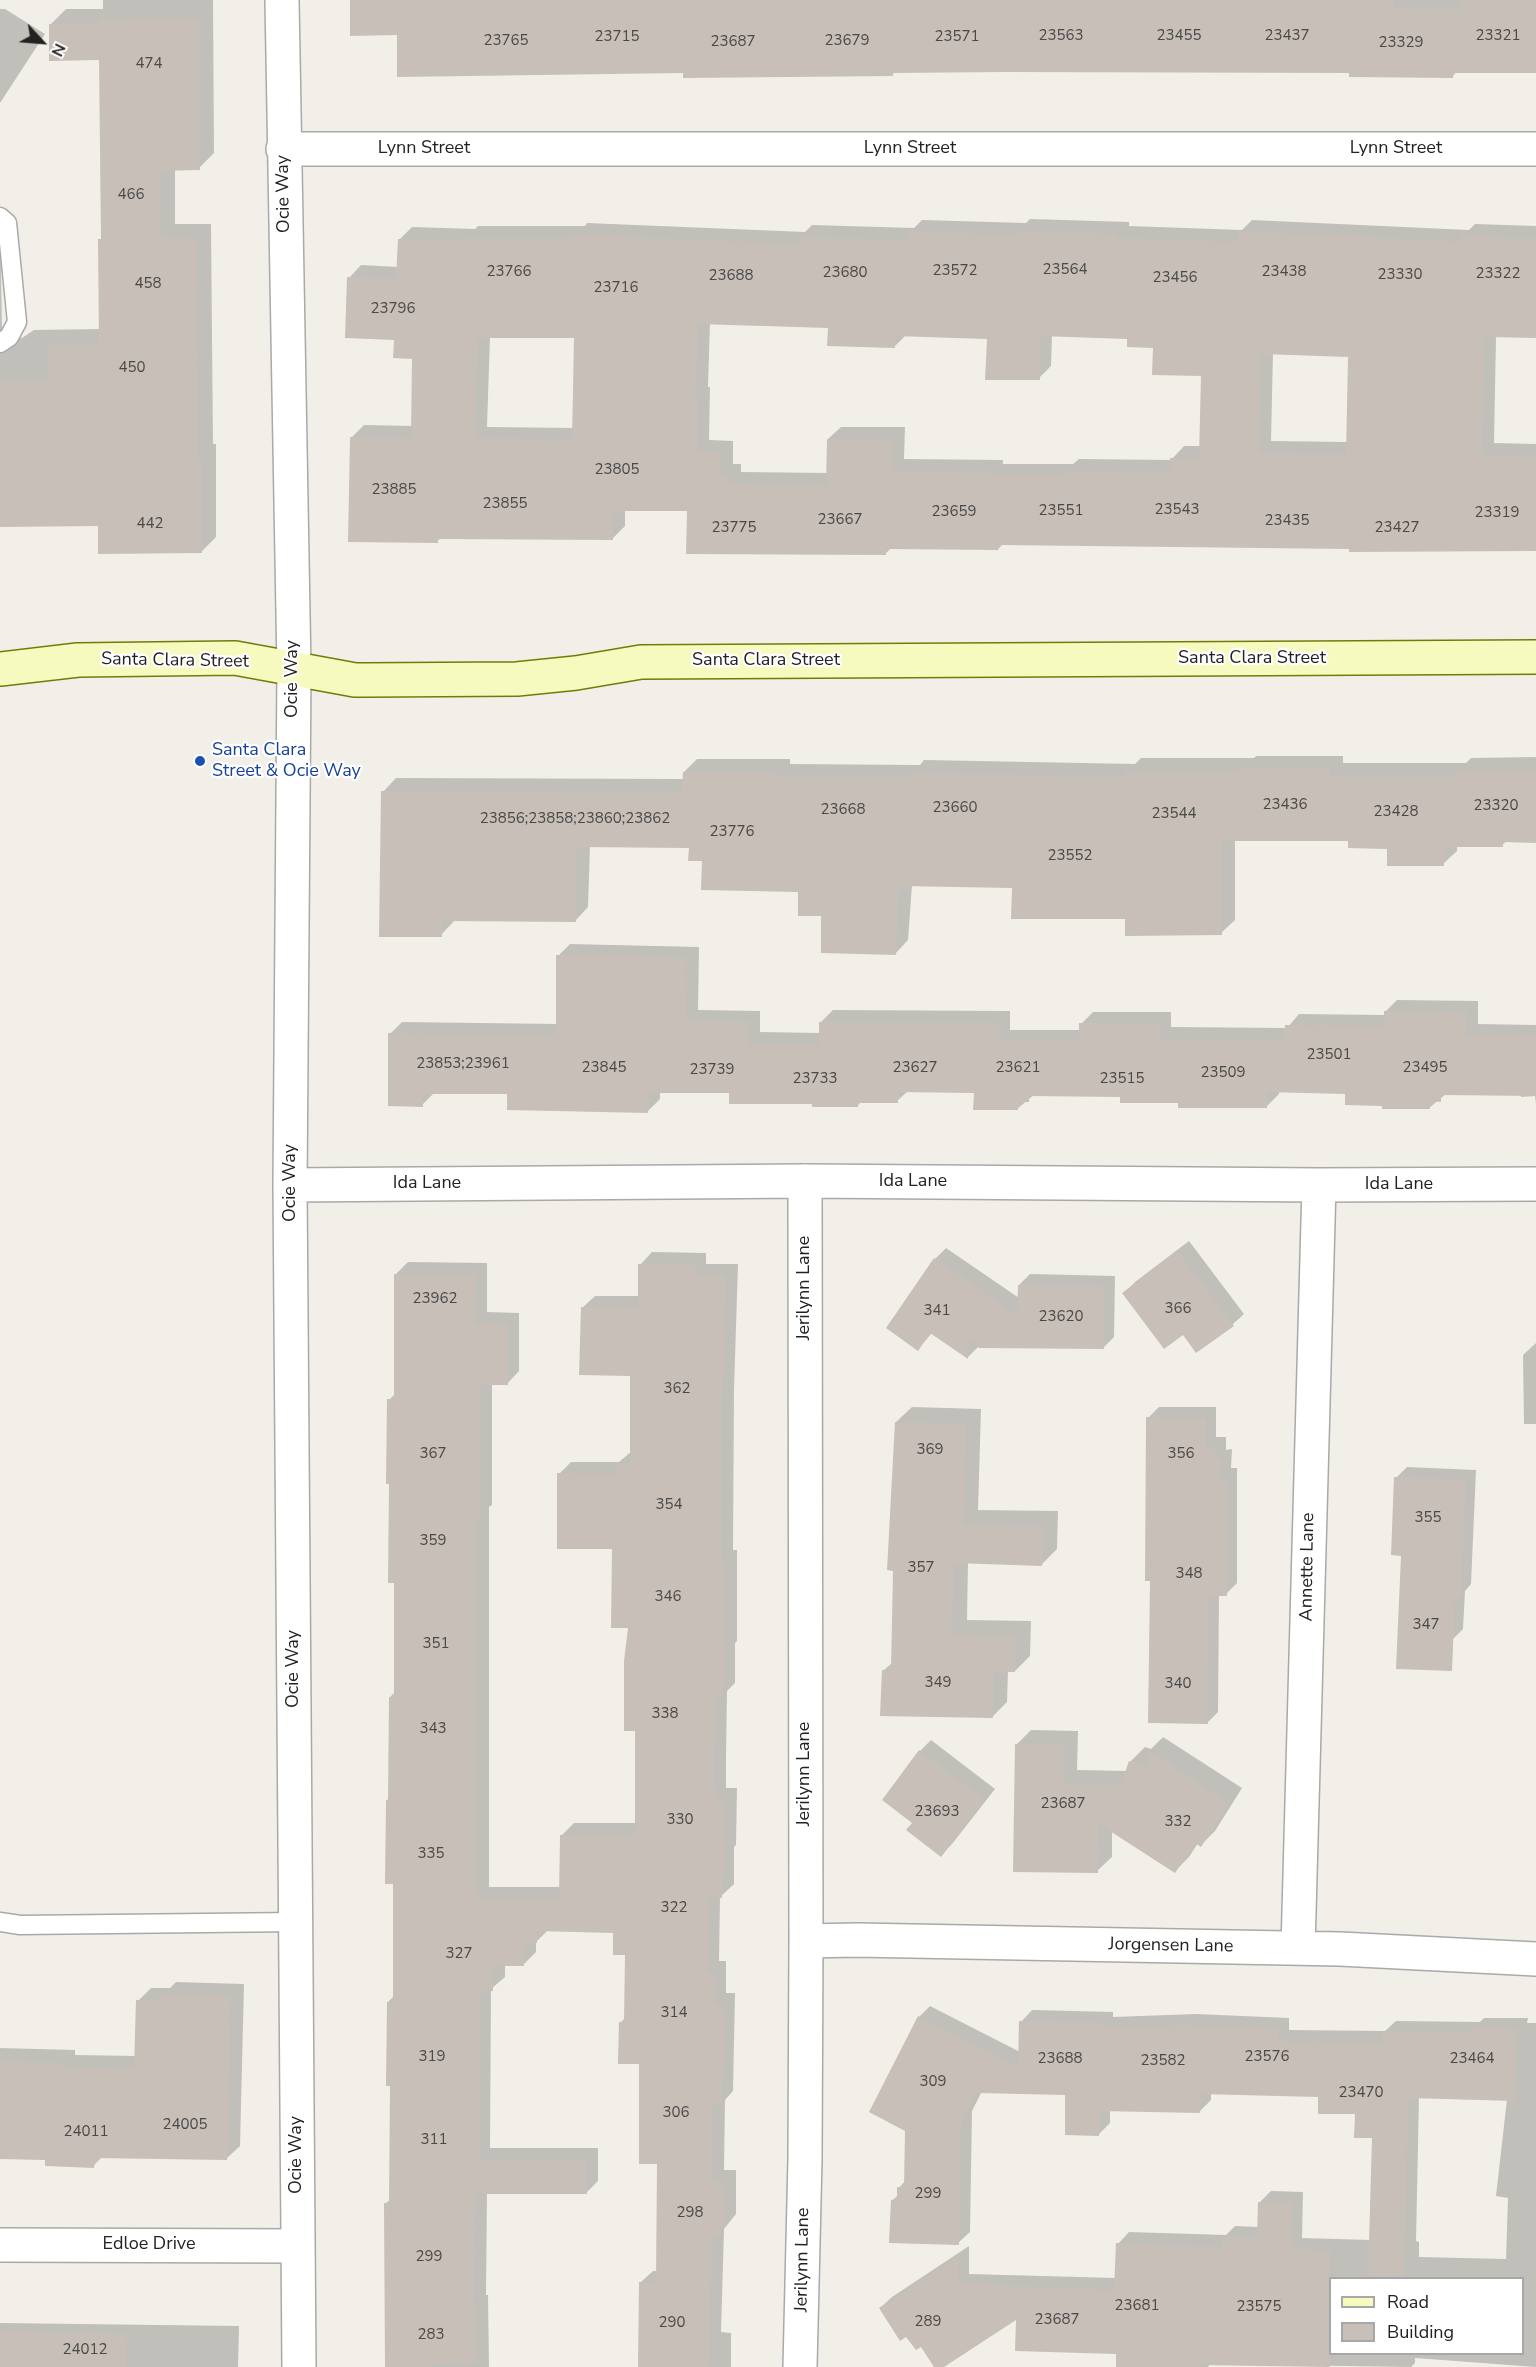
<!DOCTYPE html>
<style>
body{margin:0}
#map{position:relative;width:1536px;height:2367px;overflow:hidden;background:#f2efe9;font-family:"Nunito Sans",sans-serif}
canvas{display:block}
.legend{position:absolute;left:1329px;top:2277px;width:195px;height:78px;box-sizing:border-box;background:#fff;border:2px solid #a7a7a7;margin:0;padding:8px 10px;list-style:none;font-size:18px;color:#222}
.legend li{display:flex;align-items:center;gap:12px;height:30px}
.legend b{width:30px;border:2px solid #a7a7a7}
.north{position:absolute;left:12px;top:12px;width:60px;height:60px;-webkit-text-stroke:4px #fff;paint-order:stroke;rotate:116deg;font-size:16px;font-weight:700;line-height:24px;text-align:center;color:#222}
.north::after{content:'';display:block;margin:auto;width:21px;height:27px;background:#222;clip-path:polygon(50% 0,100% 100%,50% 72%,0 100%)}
</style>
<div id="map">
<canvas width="1536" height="2367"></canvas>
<ul class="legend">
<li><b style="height:8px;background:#f7fabf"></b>Road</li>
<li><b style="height:16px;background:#c7bfb8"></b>Building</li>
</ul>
<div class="north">N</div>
</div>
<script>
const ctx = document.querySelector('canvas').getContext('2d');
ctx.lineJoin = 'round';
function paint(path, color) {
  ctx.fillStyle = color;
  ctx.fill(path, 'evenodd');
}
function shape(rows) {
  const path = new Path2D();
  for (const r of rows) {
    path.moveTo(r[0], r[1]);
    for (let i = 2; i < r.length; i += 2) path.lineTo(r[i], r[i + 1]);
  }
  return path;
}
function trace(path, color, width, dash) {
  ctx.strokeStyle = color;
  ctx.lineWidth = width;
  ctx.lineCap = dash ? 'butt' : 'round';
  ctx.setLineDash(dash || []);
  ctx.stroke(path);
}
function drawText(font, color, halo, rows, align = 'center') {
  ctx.font = font + ' "Nunito Sans",sans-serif';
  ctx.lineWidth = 4.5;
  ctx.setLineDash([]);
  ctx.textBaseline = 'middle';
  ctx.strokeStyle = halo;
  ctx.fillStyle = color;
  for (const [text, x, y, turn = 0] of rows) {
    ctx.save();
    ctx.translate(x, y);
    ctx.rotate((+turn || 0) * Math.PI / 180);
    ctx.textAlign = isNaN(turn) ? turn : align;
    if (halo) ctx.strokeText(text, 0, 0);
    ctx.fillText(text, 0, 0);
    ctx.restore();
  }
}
paint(shape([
 [103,0,213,0,214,153,199,168,175,169,175,224,211,224,213,444,216,444,216,537,201,552,99,525,0,526,0,217,2,329,10,338,22,338,34,330,101,329,100,240,103,236,101,59,51,24,66,9,103,9],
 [351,0,1536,0,1536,71,1457,71,1453,76,1350,71,895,72,892,75,685,72,398,34],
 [0,9,5,9,45,34,0,103],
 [1030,219,1129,222,1129,226,1242,230,1252,220,1469,230,1475,224,1536,226,1536,336,1496,336,1494,443,1536,444,1536,550,1003,544,998,549,891,548,886,553,688,509,625,510,625,526,612,539,441,537,437,542,351,438,364,425,413,426,414,358,395,339,349,278,361,265,398,267,399,240,412,227,475,229,478,226,585,226,587,223,805,232,812,225,914,228,922,220,1026,223],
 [710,322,830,326,894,347,906,335,989,338,1039,378,1051,366,1052,335,1129,337,1154,347,1203,375,1201,446,1184,446,1171,460,1079,459,1073,464,1003,464,1003,460,904,459,905,427,841,427,828,439,828,473,741,472,741,464,733,464,733,441,709,440,710,387,708,387],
 [575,336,574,428,487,427,490,337],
 [1273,353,1350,356,1348,442,1271,441],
 [1256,756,1343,756,1343,763,1466,763,1471,758,1536,757,1536,841,1507,841,1502,845,1457,845,1457,851,1443,864,1389,847,1350,840,1235,840,1235,920,1221,933,1127,918,1013,887,912,885,908,940,895,954,823,915,800,890,703,860,690,846,590,846,588,907,575,921,455,920,441,935,383,792,396,778,684,779,684,772,697,759,790,759,790,764,920,765,924,760,1135,764,1141,758,1254,758],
 [570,944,699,947,698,1010,760,1011,760,1032,821,1033,821,1022,833,1010,1010,1011,1010,1030,1081,1030,1081,1024,1093,1012,1171,1012,1171,1027,1287,1028,1299,1014,1385,1015,1385,1012,1397,1000,1478,1001,1478,1024,1536,1025,1536,1103,1535,1096,1521,1097,1521,1095,1447,1093,1429,1108,1383,1104,1347,1092,1279,1091,1279,1094,1267,1106,1179,1102,1121,1096,1035,1094,1017,1109,975,1092,908,1091,897,1101,862,1101,857,1106,813,1103,731,1092,660,1091,660,1099,648,1111,509,1093,435,1092,422,1105,390,1034,402,1022,558,1024,558,956],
 [1189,1241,1244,1314,1233,1324,1183,1333,1124,1293,1135,1282],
 [946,1248,1019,1298,1019,1285,1030,1274,1115,1276,1114,1337,1103,1348,979,1346,968,1357,932,1333,918,1349,935,1259],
 [652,1252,706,1253,706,1264,738,1264,734,1390,733,1550,737,1550,737,1641,735,1643,735,1683,727,1691,726,1757,726,1788,737,1788,736,1845,734,1847,734,1884,720,1897,719,1961,726,1961,726,1993,735,1993,733,2091,725,2100,724,2170,736,2170,736,2214,724,2229,721,2332,731,2333,731,2367,640,2367,640,2283,653,2271,657,2271,658,2163,641,2062,621,2022,626,2017,626,1954,614,1932,548,1930,536,1942,536,1952,524,1964,505,1964,505,1977,491,1989,490,2148,598,2148,598,2181,586,2193,487,2193,486,2295,488,2295,489,2367,386,2367,385,2204,391,2199,391,2084,388,2002,394,1996,395,1883,387,1800,389,1798,390,1697,395,1692,396,1581,389,1400,396,1393,396,1274,408,1262,487,1263,487,1312,519,1313,519,1371,507,1384,492,1384,492,1505,489,1507,489,1887,561,1887,562,1835,574,1823,637,1823,637,1729,630,1627,613,1548,559,1474,571,1462,619,1462,632,1451,632,1375,582,1308,595,1296,640,1296,640,1265],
 [1536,1343,1536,1424,1524,1424,1523,1355],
 [912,1407,981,1409,978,1510,1058,1511,1057,1549,1042,1564,968,1562,967,1620,1031,1621,1030,1656,1015,1671,1008,1671,1007,1702,992,1717,883,1671,893,1662,896,1422],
 [1159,1407,1216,1407,1216,1437,1226,1437,1226,1450,1232,1449,1231,1468,1237,1468,1237,1583,1226,1594,1219,1594,1218,1712,1207,1723,1152,1580,1148,1418],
 [1407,1467,1476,1470,1471,1584,1465,1591,1463,1629,1452,1640,1403,1554,1396,1478],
 [1031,1730,1078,1731,1077,1770,1127,1771,1130,1762,1145,1747,1151,1749,1163,1737,1242,1788,1215,1831,1201,1845,1198,1843,1189,1857,1175,1871,1112,1831,1112,1857,1097,1871,1016,1745],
 [931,1740,995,1789,952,1844,941,1855,914,1823,884,1799,920,1751],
 [176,1982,244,1984,240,2146,226,2159,103,2156,93,2166,46,2158,0,2157,0,2048,75,2050,75,2055,136,2056,138,2001,151,1988,170,1988],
 [930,2006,1020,2052,1021,2022,1032,2010,1113,2012,1113,2017,1196,2014,1289,2018,1289,2030,1385,2031,1396,2021,1480,2022,1484,2018,1528,2018,1527,2023,1536,2023,1536,2367,1415,2358,1415,2363,1411,2367,1210,2364,1208,2367,1117,2367,1118,2352,1017,2317,942,2367,935,2367,921,2345,906,2335,880,2308,892,2297,969,2246,969,2274,1116,2278,1118,2244,1129,2232,1226,2235,1235,2226,1259,2227,1259,2203,1271,2191,1303,2192,1302,2238,1371,2240,1373,2137,1356,2113,1320,2096,1211,2093,1211,2100,1199,2112,1110,2110,1110,2123,1098,2135,1067,2094,982,2091,972,2111,970,2232,958,2243,893,2200,899,2194,899,2188,905,2181,919,2017],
 [1419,2097,1507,2099,1496,2196,1508,2198,1506,2259,1419,2257,1419,2242,1416,2241],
 [1330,2278,1522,2278,1522,2354,1330,2354],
 [0,2323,239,2326,238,2367,0,2367]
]), '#0003');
paint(shape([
 [350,0,1394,0,1394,8,1461,9,1461,0,1536,0,1536,73,1453,73,1453,78,1349,77,1349,73,1005,72,893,73,893,76,683,78,683,73,397,77,397,35,350,36],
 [199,18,200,170,160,171,161,238,196,238,198,458,201,458,202,553,98,554,98,526,0,527,0,381,49,381,49,344,99,344,98,239,101,239,99,60,49,61,49,24,99,23,99,19],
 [908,231,1016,235,1016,231,1118,234,1117,238,1238,242,1238,231,1461,242,1461,236,1536,239,1536,338,1485,337,1482,455,1536,456,1536,551,1349,552,1349,549,999,545,998,550,886,549,886,555,686,554,687,511,613,511,613,540,438,539,438,543,348,542,350,437,411,438,412,359,393,358,394,340,345,338,347,277,396,279,398,239,464,241,464,238,573,238,573,235,798,244,798,237,908,240],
 [698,324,828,328,827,346,895,348,895,336,987,339,985,380,1040,380,1040,336,1127,339,1127,347,1153,348,1152,375,1201,376,1199,458,1170,458,1169,472,1065,471,1065,476,991,476,991,472,892,471,893,439,827,439,826,485,729,484,729,476,721,476,721,452,697,452,698,399,696,399],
 [478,338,574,338,572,440,475,438],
 [1261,354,1348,357,1346,455,1259,453],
 [1241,768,1330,768,1330,776,1456,776,1456,770,1536,770,1536,843,1503,842,1503,847,1444,847,1444,866,1387,866,1387,849,1348,848,1348,841,1222,841,1222,935,1125,936,1125,919,1011,919,1012,888,899,886,896,955,821,953,821,916,798,916,798,892,701,890,702,861,688,861,689,848,577,847,576,922,442,921,442,937,379,937,381,791,682,792,683,772,777,772,777,776,909,777,909,773,1126,777,1126,771,1241,771],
 [556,955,687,958,686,1021,749,1022,748,1044,819,1044,819,1022,999,1023,999,1041,1079,1041,1079,1023,1160,1024,1160,1039,1285,1039,1285,1025,1384,1026,1384,1011,1467,1012,1466,1036,1536,1036,1536,1096,1441,1095,1441,1102,1429,1101,1430,1109,1382,1109,1382,1106,1345,1105,1345,1094,1267,1092,1267,1108,1178,1108,1178,1103,1120,1103,1120,1097,1029,1096,1029,1102,1018,1102,1018,1110,973,1110,974,1093,898,1092,898,1103,858,1103,858,1107,812,1107,812,1104,729,1104,729,1093,649,1093,648,1113,507,1110,507,1094,423,1094,423,1107,388,1106,388,1033,556,1035],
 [1178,1251,1234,1326,1196,1353,1183,1335,1164,1349,1122,1293],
 [934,1258,1017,1315,1018,1285,1105,1286,1104,1349,979,1348,969,1337,968,1359,930,1333,918,1351,886,1328],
 [638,1264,695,1264,695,1275,726,1275,722,1404,722,1562,725,1562,725,1655,723,1655,723,1697,716,1697,714,1770,715,1799,725,1799,725,1859,723,1859,722,1898,709,1898,707,1973,715,1973,715,2005,724,2005,722,2105,713,2105,713,2182,725,2182,724,2228,719,2228,719,2236,712,2236,709,2367,638,2367,639,2282,656,2282,657,2164,639,2164,639,2064,618,2064,619,2022,624,2022,625,1955,613,1955,613,1933,537,1931,537,1943,524,1943,524,1966,493,1966,493,1991,479,1991,479,2160,586,2160,587,2194,475,2194,474,2307,477,2307,477,2363,432,2364,432,2367,385,2367,384,2203,389,2203,390,2086,386,2086,387,2002,393,2002,393,1884,385,1884,386,1800,388,1800,389,1697,394,1697,394,1583,388,1583,389,1484,386,1484,387,1399,394,1399,394,1274,476,1274,475,1324,508,1324,508,1385,480,1385,480,1519,477,1519,477,1898,559,1898,560,1835,635,1835,635,1731,624,1731,624,1661,628,1628,611,1628,612,1549,557,1549,557,1473,616,1474,616,1463,630,1463,630,1376,579,1375,581,1307,638,1308],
 [1146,1417,1206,1418,1206,1448,1216,1448,1215,1460,1221,1460,1221,1479,1227,1479,1227,1596,1209,1596,1208,1724,1148,1723,1150,1581,1145,1581],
 [895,1422,966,1424,963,1524,1044,1526,1042,1566,954,1563,952,1634,1016,1636,1015,1672,994,1672,993,1718,880,1716,882,1670,891,1670,893,1571,887,1570],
 [1394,1477,1466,1480,1461,1597,1455,1597,1452,1671,1396,1669,1401,1556,1391,1555],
 [1015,1744,1064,1745,1063,1784,1121,1784,1129,1761,1147,1767,1148,1750,1229,1803,1201,1847,1195,1843,1175,1873,1099,1824,1098,1873,1013,1872],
 [919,1750,985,1800,941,1857,906,1830,912,1823,882,1800],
 [161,1995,231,1996,227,2160,95,2158,94,2168,45,2166,45,2160,0,2159,0,2061,62,2063,62,2067,134,2069,136,2000,161,2001],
 [918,2016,1018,2068,1019,2021,1102,2023,1102,2028,1183,2025,1278,2029,1278,2041,1382,2043,1383,2032,1472,2033,1471,2028,1517,2029,1515,2101,1408,2098,1404,2278,1368,2278,1372,2138,1354,2138,1355,2114,1318,2114,1318,2097,1201,2094,1200,2113,1100,2111,1099,2136,1065,2135,1065,2095,977,2093,961,2124,959,2245,889,2243,891,2200,897,2199,897,2187,904,2188,905,2131,869,2112],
 [1258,2202,1292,2203,1291,2248,1330,2250,1330,2367,1199,2365,1199,2367,1116,2367,1116,2354,1015,2351,1016,2320,944,2367,934,2367,921,2347,916,2350,906,2337,900,2341,879,2308,959,2256,958,2284,1114,2290,1116,2243,1222,2247,1222,2237,1257,2238],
 [0,2333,127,2334,126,2367,0,2367]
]), '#c7bfb8');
const service = shape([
 [0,217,7,223,17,322,9,337,0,343],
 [0,1922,20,1925,296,1922]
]);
const minor = shape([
 [282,0,294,669,290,1185,299,2367],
 [283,149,1536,149],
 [290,1185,805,1181,1319,1185,1536,1184],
 [806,1941,857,1940,1340,1949,1536,1959],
 [1298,1948,1319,1185],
 [0,2245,298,2246],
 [800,2367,805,2159,806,1941,805,1181]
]);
const secondary = shape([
 [0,669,78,660,235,658,355,680,366,680,517,679,576,673,641,662,1536,657]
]);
trace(service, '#a9a9a9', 21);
trace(minor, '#a9a9a9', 36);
trace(secondary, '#707d05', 36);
trace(service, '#fff', 18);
trace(minor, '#fff', 33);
trace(secondary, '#f7fabf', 33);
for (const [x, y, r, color] of [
 [200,761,6,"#1a4fb4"]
]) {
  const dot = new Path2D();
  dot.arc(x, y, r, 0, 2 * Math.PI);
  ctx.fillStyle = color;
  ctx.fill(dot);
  trace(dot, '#fff', 2);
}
drawText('15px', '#4b4948', null, [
 ["23563",1061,36],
 ["23455",1179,36],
 ["23437",1287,36],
 ["23321",1498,36],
 ["23715",617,37],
 ["23571",957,37],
 ["23765",506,41],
 ["23679",847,41],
 ["23687",733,42],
 ["23329",1401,43],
 ["474",149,64],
 ["466",131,195],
 ["23564",1065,270],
 ["23572",955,271],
 ["23766",509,272],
 ["23438",1284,272],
 ["23680",845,273],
 ["23322",1498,274],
 ["23330",1400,275],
 ["23688",731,276],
 ["23456",1175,278],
 ["458",148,284],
 ["23716",616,288],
 ["23796",393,309],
 ["450",132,368],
 ["23805",617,470],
 ["23885",394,490],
 ["23855",505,504],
 ["23543",1177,510],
 ["23551",1061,511],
 ["23659",954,512],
 ["23319",1497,513],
 ["23667",840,520],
 ["23435",1287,521],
 ["442",150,524],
 ["23775",734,528],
 ["23427",1397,528],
 ["23436",1285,805],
 ["23320",1496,806],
 ["23660",955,808],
 ["23668",843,810],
 ["23428",1396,812],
 ["23544",1174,814],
 ["23856;23858;23860;23862",575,819],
 ["23776",732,832],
 ["23552",1070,856],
 ["23501",1329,1055],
 ["23853;23961",463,1064],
 ["23845",604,1068],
 ["23627",915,1068],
 ["23621",1018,1068],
 ["23495",1425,1068],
 ["23739",712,1070],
 ["23509",1223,1073],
 ["23733",815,1079],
 ["23515",1122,1079],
 ["23962",435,1299],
 ["366",1178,1309],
 ["341",937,1311],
 ["23620",1061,1317],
 ["362",677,1389],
 ["369",930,1450],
 ["367",433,1454],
 ["356",1181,1454],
 ["354",669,1505],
 ["355",1428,1518],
 ["359",433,1541],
 ["357",921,1568],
 ["348",1189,1574],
 ["346",668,1597],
 ["347",1426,1625],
 ["351",436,1644],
 ["349",938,1683],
 ["340",1178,1684],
 ["338",665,1714],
 ["343",433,1729],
 ["23687",1063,1804],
 ["23693",937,1812],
 ["330",680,1820],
 ["332",1178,1822],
 ["335",431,1854],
 ["322",674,1908],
 ["327",459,1954],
 ["314",674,2013],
 ["319",432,2057],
 ["23576",1267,2057],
 ["23688",1060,2059],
 ["23464",1472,2059],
 ["23582",1163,2061],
 ["309",933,2082],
 ["23470",1361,2093],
 ["306",676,2113],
 ["24005",185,2125],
 ["24011",86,2132],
 ["311",434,2140],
 ["299",928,2194],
 ["298",690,2213],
 ["299",429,2257],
 ["23681",1137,2306],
 ["23575",1259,2307],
 ["23687",1057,2320],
 ["289",928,2322],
 ["290",672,2323],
 ["283",431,2335],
 ["24012",85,2350]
]);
drawText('18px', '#222', '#fff', [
 ["Lynn Street",424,149],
 ["Lynn Street",910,149],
 ["Lynn Street",1396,149],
 ["Ocie Way",284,194,-91],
 ["Santa Clara Street",1252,659],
 ["Santa Clara Street",175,661,1],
 ["Santa Clara Street",766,661],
 ["Ocie Way",293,679,-90],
 ["Ida Lane",913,1182],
 ["Ocie Way",291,1183,-90],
 ["Ida Lane",427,1184],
 ["Ida Lane",1399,1185],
 ["Jerilynn Lane",805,1288,-90],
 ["Annette Lane",1308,1567,-89],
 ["Ocie Way",294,1669,-90],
 ["Jerilynn Lane",805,1774,-90],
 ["Jorgensen Lane",1171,1946,1],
 ["Ocie Way",297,2155,-90],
 ["Edloe Drive",149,2245],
 ["Jerilynn Lane",803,2260,-89]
]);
drawText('18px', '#164399', '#fff', [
 ["Santa Clara",212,751],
 ["Street & Ocie Way",212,772]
], 'left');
</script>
